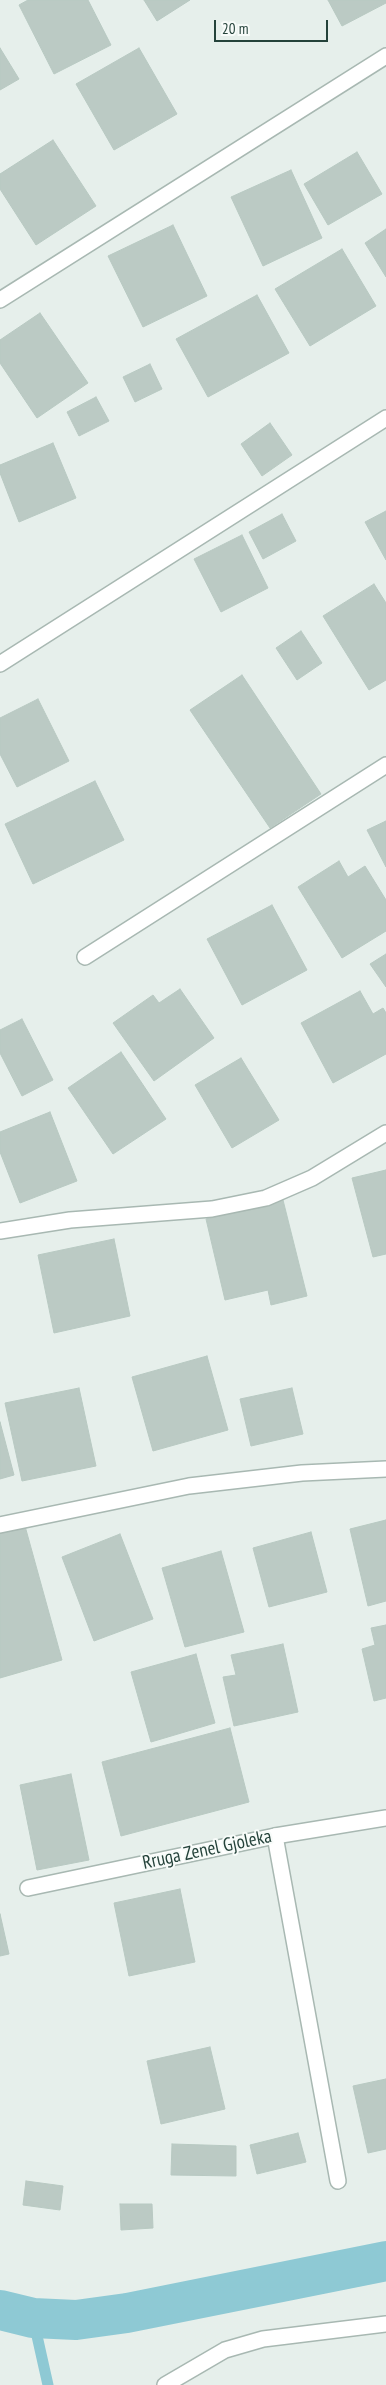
<!DOCTYPE html>
<style>
body{margin:0}
#map{position:relative;width:386px;height:2385px;overflow:hidden;background:#e6efeb;font-family:"PT Sans Narrow",sans-serif}
canvas{display:block}
.scale{position:absolute;left:214px;top:20px;width:114px;height:22px;box-sizing:border-box;border:2px solid #24423a;border-top:0;padding-left:6px;font-size:15px;line-height:18px;white-space:nowrap;color:#24423a;-webkit-text-stroke:4px #f7fbf9;paint-order:stroke}
</style>
<div id="map">
<canvas width="386" height="2385"></canvas>
<div class="scale">20 m</div>
</div>
<script>
const ctx = document.querySelector('canvas').getContext('2d');
ctx.lineJoin = 'round';
function shape(rows) {
  const path = new Path2D();
  for (const r of rows) {
    path.moveTo(r[0], r[1]);
    for (let i = 2; i < r.length; i += 2) path.lineTo(r[i], r[i + 1]);
  }
  return path;
}
function trace(path, color, width, dash) {
  ctx.strokeStyle = color;
  ctx.lineWidth = width;
  ctx.lineCap = dash ? 'butt' : 'round';
  ctx.setLineDash(dash || []);
  ctx.stroke(path);
}
function paint(path, color) {
  ctx.fillStyle = color;
  ctx.fill(path, 'evenodd');
}
function drawText(font, color, halo, rows, align = 'center') {
  ctx.font = font + ' "PT Sans Narrow",sans-serif';
  ctx.lineWidth = 4;
  ctx.setLineDash([]);
  ctx.textBaseline = 'middle';
  ctx.strokeStyle = halo;
  ctx.fillStyle = color;
  for (const [text, x, y, turn = 0] of rows) {
    ctx.save();
    ctx.translate(x, y);
    ctx.rotate((+turn || 0) * Math.PI / 180);
    ctx.textAlign = isNaN(turn) ? turn : align;
    if (halo) ctx.strokeText(text, 0, 0);
    ctx.fillText(text, 0, 0);
    ctx.restore();
  }
}
trace(shape([
 [33,2318,48,2385]
]), '#8ec9d4', 11);
trace(shape([
 [0,2310,33,2318,76,2320,127,2313,386,2261]
]), '#8ec9d4', 40);
const building = shape([
 [28,0,88,0,111,45,54,74,19,5,28,0],
 [144,0,190,0,157,21,144,0],
 [328,0,386,0,386,3,342,26,328,0],
 [0,48,19,79,0,90,0,48],
 [139,48,177,114,114,150,76,84,139,48],
 [53,140,96,206,36,245,0,189,0,174,53,140],
 [357,152,382,194,328,225,304,184,357,152],
 [291,170,322,238,263,266,231,197,291,170],
 [173,225,207,296,143,327,108,256,173,225],
 [386,229,386,277,365,243,386,229],
 [342,249,376,306,310,346,275,289,342,249],
 [257,295,289,353,208,397,176,339,257,295],
 [40,313,88,383,37,418,0,363,0,340,40,313],
 [150,364,162,389,135,402,123,377,150,364],
 [96,397,109,421,79,436,67,412,96,397],
 [270,423,292,455,262,476,241,444,270,423],
 [53,443,76,498,19,522,0,473,0,465,53,443],
 [386,511,386,560,365,522,386,511],
 [282,514,296,541,263,559,249,532,282,514],
 [242,535,268,588,221,612,194,559,242,535],
 [374,584,386,603,386,680,369,690,323,616,374,584],
 [301,631,322,663,297,680,276,648,301,631],
 [242,675,321,794,270,828,190,710,242,675],
 [38,699,69,761,17,787,0,754,0,718,38,699],
 [95,781,124,840,33,884,5,824,95,781],
 [386,821,386,867,367,830,386,821],
 [339,861,348,877,365,866,386,900,386,931,342,958,298,887,339,861],
 [272,905,307,970,242,1005,207,939,272,905],
 [386,954,386,987,370,964,386,954],
 [180,989,214,1038,154,1081,113,1023,153,995,159,1003,180,989],
 [360,991,373,1014,383,1008,386,1013,386,1054,333,1083,301,1023,360,991],
 [22,1019,53,1080,22,1096,0,1053,0,1030,22,1019],
 [121,1052,166,1119,113,1154,68,1088,121,1052],
 [241,1058,279,1120,232,1148,195,1085,241,1058],
 [50,1112,77,1181,20,1203,0,1152,0,1132,50,1112],
 [386,1170,386,1254,373,1257,352,1178,386,1170],
 [283,1200,307,1296,271,1305,268,1290,225,1300,206,1219,283,1200],
 [114,1239,130,1316,54,1333,38,1255,114,1239],
 [207,1356,228,1430,153,1451,132,1377,207,1356],
 [79,1388,96,1466,22,1481,5,1403,79,1388],
 [292,1388,303,1434,251,1446,240,1399,292,1388],
 [0,1422,14,1475,0,1479,0,1422],
 [386,1520,386,1601,368,1606,350,1529,386,1520],
 [25,1526,62,1660,0,1678,0,1533,25,1526],
 [311,1532,327,1592,269,1607,253,1548,311,1532],
 [120,1534,153,1619,94,1641,62,1557,120,1534],
 [221,1551,244,1632,185,1647,162,1568,221,1551],
 [386,1625,386,1698,374,1701,362,1649,375,1645,371,1628,386,1625],
 [283,1644,298,1712,234,1726,223,1677,236,1675,231,1655,283,1644],
 [196,1654,215,1723,151,1742,131,1672,196,1654],
 [230,1728,249,1802,121,1836,102,1762,230,1728],
 [71,1774,89,1860,37,1870,20,1785,71,1774],
 [180,1889,195,1962,129,1976,114,1903,180,1889],
 [0,1914,9,1954,0,1956,0,1914],
 [210,2047,225,2109,161,2124,147,2061,210,2047],
 [386,2079,386,2149,368,2153,353,2086,386,2079],
 [298,2133,306,2162,257,2174,250,2145,298,2133],
 [172,2144,236,2146,236,2176,171,2175,172,2144],
 [26,2181,63,2186,60,2210,23,2205,26,2181],
 [120,2204,152,2204,153,2228,121,2230,120,2204]
]);
paint(building, '#bbcac4');
trace(building, '#b8c9c2', 1);
const lane = shape([
 [275,1836,338,2181]
]);
const street = shape([
 [0,300,386,56],
 [0,664,386,418],
 [85,957,386,765],
 [0,1231,70,1220,212,1209,266,1198,312,1178,386,1133],
 [0,1525,189,1486,302,1473,386,1469],
 [28,1888,275,1836,386,1818],
 [165,2385,225,2350,263,2339,386,2324]
]);
trace(lane, '#a8b8b2', 18);
trace(street, '#a8b8b2', 18);
trace(lane, '#fff', 15);
trace(street, '#fff', 15);
drawText('19px', '#24423a', '#f7fbf9', [
 ["Rruga Zenel Gjoleka",207,1850,-12]
]);
</script>
